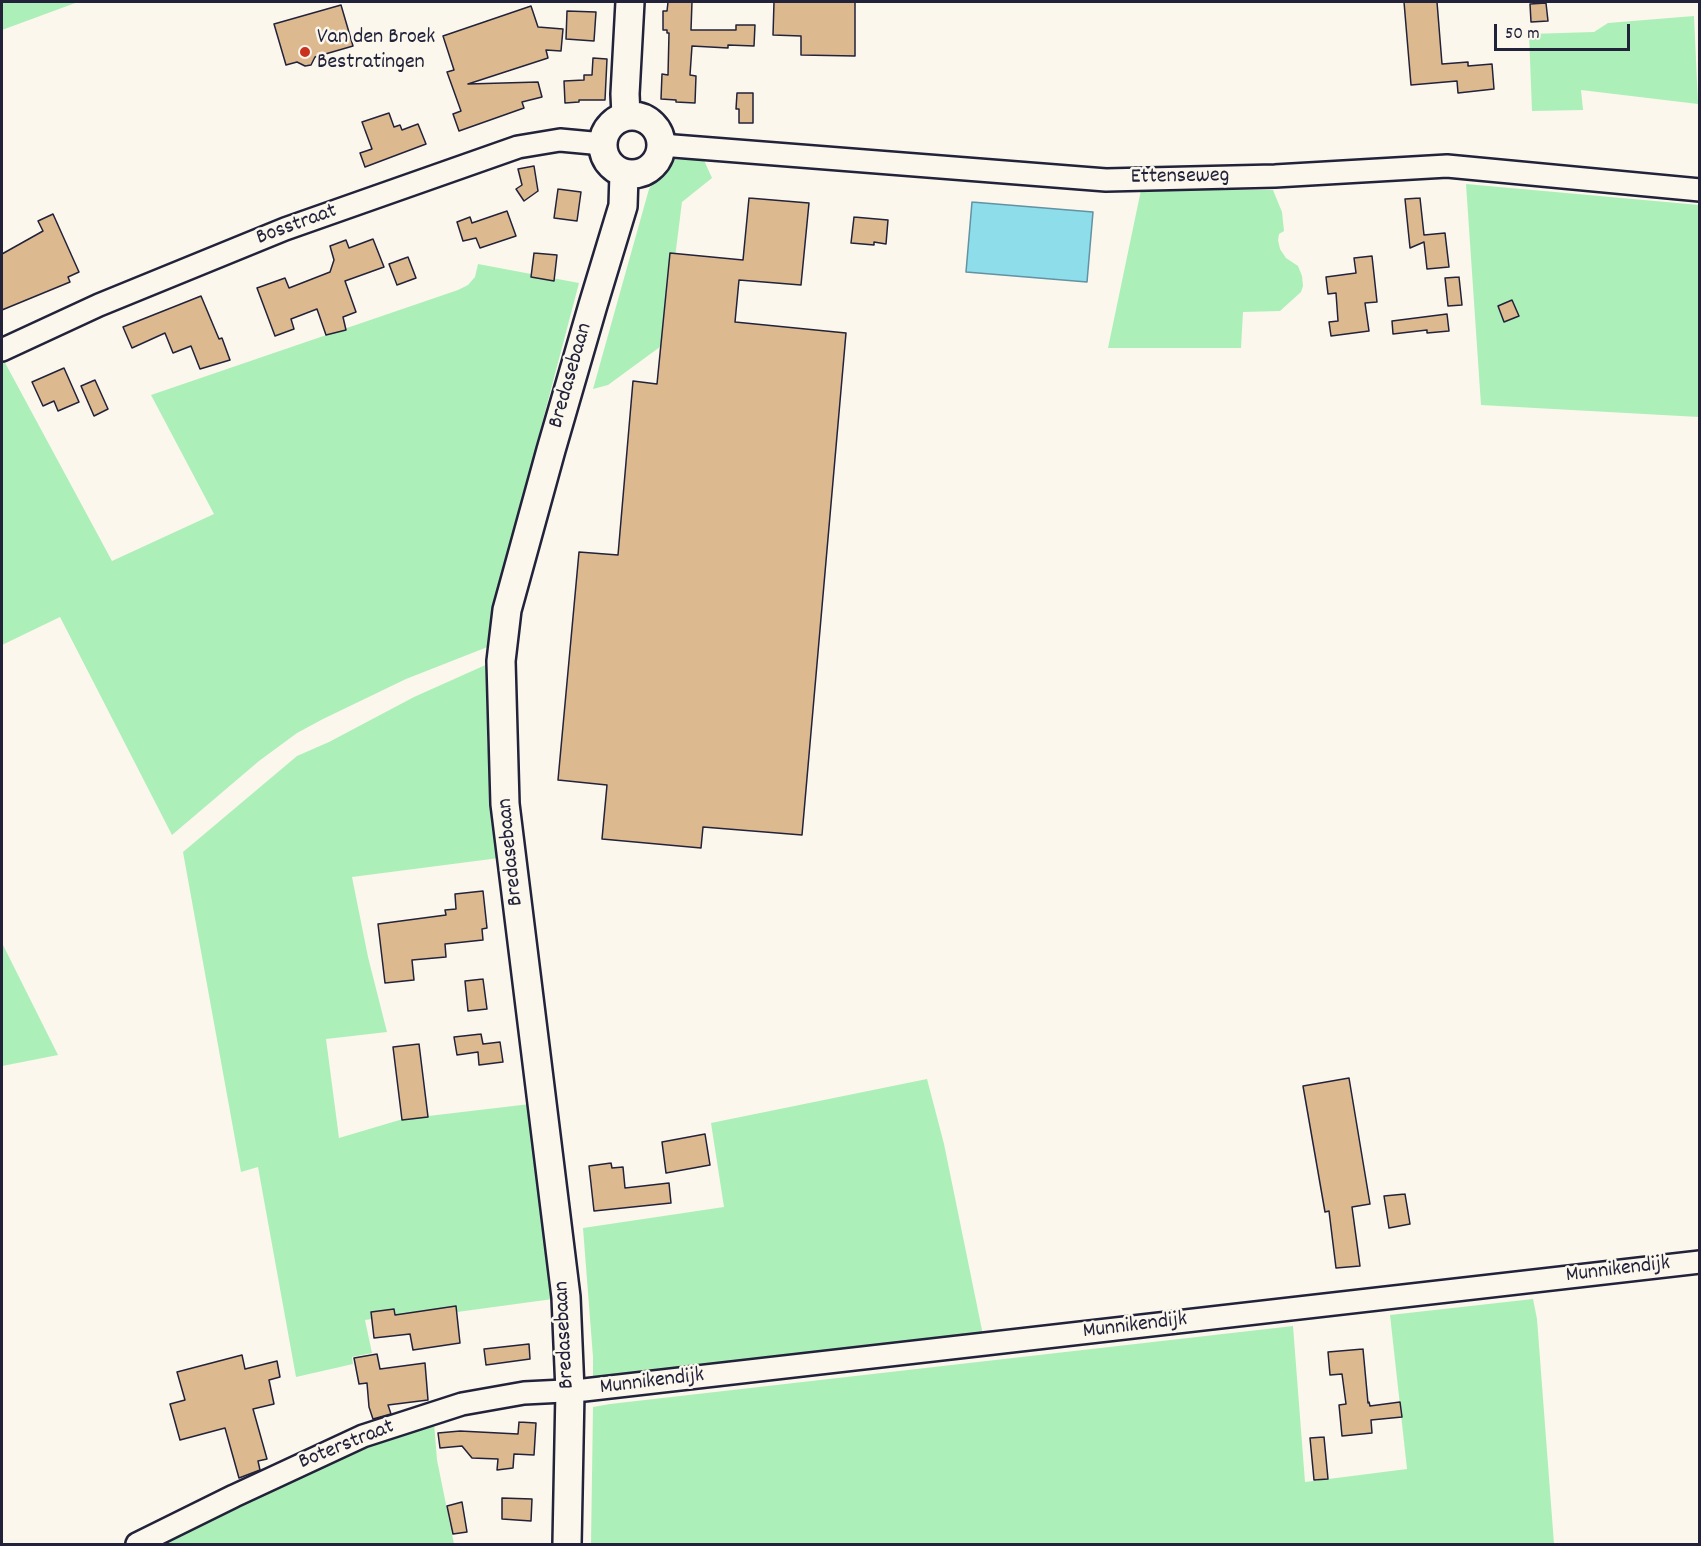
<!DOCTYPE html>
<style>
body{margin:0}
#map{position:relative;width:1701px;height:1546px;overflow:hidden;background:#fbf7ec;font-family:Dekko,sans-serif}
canvas{display:block}
.frame{position:absolute;inset:0;border:3px solid #22223b;pointer-events:none}
.scale{position:absolute;left:1494px;top:24px;width:136px;height:27px;box-sizing:border-box;border:3px solid #22223b;border-top:0;padding-left:8px;font-size:18px;line-height:21px;white-space:nowrap;color:#22223b;-webkit-text-stroke:4px #fbf7ec;paint-order:stroke}
</style>
<div id="map">
<canvas width="1701" height="1546"></canvas>
<div class="frame"></div>
<div class="scale">50 m</div>
</div>
<script>
const ctx = document.querySelector('canvas').getContext('2d');
ctx.lineJoin = 'round';
function paint(path, color) {
  ctx.fillStyle = color;
  ctx.fill(path, 'evenodd');
}
function shape(rows) {
  const path = new Path2D();
  for (const r of rows) {
    if (r.length === 3) {
      path.moveTo(r[0] + r[2], r[1]);
      path.arc(r[0], r[1], r[2], 0, 2 * Math.PI);
      continue;
    }
    path.moveTo(r[0], r[1]);
    for (let i = 2; i < r.length; i += 2) path.lineTo(r[i], r[i + 1]);
  }
  return path;
}
function trace(path, color, width, dash) {
  ctx.strokeStyle = color;
  ctx.lineWidth = width;
  ctx.lineCap = dash ? 'butt' : 'round';
  ctx.setLineDash(dash || []);
  ctx.stroke(path);
}
function drawText(font, color, halo, rows, align = 'center') {
  ctx.font = font + ' Dekko,sans-serif';
  ctx.lineWidth = 5;
  ctx.setLineDash([]);
  ctx.textBaseline = 'middle';
  ctx.strokeStyle = halo;
  ctx.fillStyle = color;
  for (const [text, x, y, turn = 0] of rows) {
    ctx.save();
    ctx.translate(x, y);
    ctx.rotate((+turn || 0) * Math.PI / 180);
    ctx.textAlign = isNaN(turn) ? turn : align;
    if (halo) ctx.strokeText(text, 0, 0);
    ctx.fillText(text, 0, 0);
    ctx.restore();
  }
}
paint(shape([
 [2,2,78,2,2,30],
 [1694,16,1698,104,1581,90,1583,110,1532,111,1529,34,1594,32,1608,23],
 [703,158,712,178,682,202,664,344,608,385,593,389,649,189,669,160],
 [1466,184,1699,205,1699,417,1481,405],
 [1141,190,1273,190,1282,212,1284,231,1279,234,1278,240,1280,249,1286,258,1298,266,1302,276,1303,286,1301,292,1280,311,1243,312,1241,348,1108,348],
 [478,264,579,283,511,541,490,646,406,679,323,719,297,733,259,761,172,835,60,617,2,645,2,360,3,359,112,561,214,514,151,395,458,290,468,285,475,277],
 [490,663,487,740,499,858,352,877,368,957,387,1032,326,1039,339,1138,403,1119,530,1104,553,1299,457,1312,455,1307,365,1320,372,1353,352,1357,353,1364,296,1377,258,1167,241,1172,183,852,297,756,329,742,414,697],
 [2,943,58,1055,2,1066],
 [927,1079,944,1144,983,1335,593,1382,593,1357,583,1228,724,1207,711,1123],
 [1533,1299,1537,1319,1554,1544,591,1544,593,1407,610,1404,1293,1326,1305,1482,1407,1469,1390,1315],
 [434,1423,437,1460,454,1544,167,1544,165,1540,271,1491,400,1433]
]), '#adefb9');
const water = shape([
 [972,202,1093,212,1087,282,966,272,972,202]
]);
paint(water, '#8dddea');
trace(water, '#6292a4', 1.5);
const building = shape([
 [668,2,692,2,691,30,736,30,736,25,755,25,754,46,728,45,728,48,692,46,690,75,696,76,695,103,676,102,676,100,661,99,662,74,668,75,669,33,667,33,667,30,663,30,663,11,667,11,668,2],
 [774,2,855,2,855,56,801,55,801,36,773,35,774,2],
 [1404,2,1437,2,1442,64,1468,62,1468,66,1492,64,1494,89,1458,93,1457,81,1411,85,1404,2],
 [1546,3,1548,21,1531,22,1530,4,1546,3],
 [341,5,353,46,315,57,311,65,305,66,297,62,286,65,274,24,341,5],
 [531,6,538,27,563,29,561,51,546,50,548,58,468,84,538,82,542,97,522,102,524,108,459,131,453,114,461,111,447,72,454,70,443,36,531,6],
 [567,11,596,12,594,41,566,39,567,11],
 [593,58,607,59,605,100,579,100,579,102,565,103,564,81,584,80,584,75,592,75,593,58],
 [737,93,753,93,753,123,739,123,739,109,736,109,737,93],
 [389,113,394,127,400,125,402,130,418,124,426,144,365,167,360,153,372,149,362,122,389,113],
 [534,166,538,191,524,201,516,189,522,185,518,169,534,166],
 [558,189,581,192,577,221,554,218,558,189],
 [749,198,809,203,801,285,739,280,735,322,846,333,802,835,703,827,701,848,602,839,607,785,558,780,579,552,618,555,633,381,657,384,670,253,743,260,749,198],
 [1420,198,1424,235,1445,233,1449,267,1427,269,1424,242,1410,248,1405,199,1420,198],
 [507,211,516,236,480,248,476,238,463,241,457,222,470,217,472,223,507,211],
 [53,214,79,272,68,277,70,282,2,310,2,254,43,231,38,221,53,214],
 [854,217,888,220,886,244,874,242,874,245,851,243,854,217],
 [373,239,384,267,345,281,356,312,343,317,346,330,326,335,317,309,291,319,294,329,275,336,257,288,285,278,289,288,330,272,334,260,330,246,346,240,349,248,373,239],
 [534,253,557,255,554,281,531,277,534,253],
 [1372,256,1377,302,1365,303,1369,331,1331,336,1329,322,1338,321,1336,293,1328,294,1326,277,1356,273,1354,258,1372,256],
 [408,257,416,278,397,285,389,264,408,257],
 [1459,277,1462,305,1448,306,1445,278,1459,277],
 [201,296,219,339,222,338,230,360,200,369,191,346,173,353,165,333,132,348,123,327,201,296],
 [1512,300,1519,316,1504,322,1498,306,1512,300],
 [1447,314,1449,331,1427,333,1427,330,1393,334,1392,321,1447,314],
 [64,368,79,402,58,411,54,401,43,406,32,382,64,368],
 [95,380,108,409,94,416,81,386,95,380],
 [483,891,487,928,482,929,483,940,445,944,446,957,412,960,414,980,385,983,378,924,446,915,445,910,456,909,455,894,483,891],
 [483,979,487,1009,468,1011,465,981,483,979],
 [481,1034,483,1044,500,1042,503,1062,479,1065,478,1052,457,1055,454,1037,481,1034],
 [419,1044,428,1117,402,1120,393,1047,419,1044],
 [1349,1078,1370,1204,1352,1207,1360,1266,1336,1268,1329,1211,1325,1212,1303,1086,1349,1078],
 [705,1134,710,1165,666,1173,662,1142,705,1134],
 [611,1163,612,1168,623,1167,625,1188,669,1183,671,1203,594,1211,589,1166,611,1163],
 [1405,1194,1410,1224,1389,1228,1384,1196,1405,1194],
 [456,1306,460,1343,413,1350,410,1334,374,1338,371,1312,394,1309,395,1315,456,1306],
 [529,1344,530,1359,486,1365,484,1349,529,1344],
 [1363,1349,1368,1403,1369,1402,1370,1406,1400,1402,1402,1417,1371,1420,1372,1433,1342,1436,1339,1405,1346,1404,1342,1374,1330,1375,1328,1352,1363,1349],
 [377,1354,380,1369,425,1363,428,1400,388,1405,391,1414,373,1419,369,1407,367,1383,359,1384,354,1358,377,1354],
 [242,1355,245,1369,277,1361,280,1377,269,1380,274,1404,253,1409,267,1459,258,1461,260,1470,239,1478,225,1428,180,1440,170,1404,185,1400,177,1372,242,1355],
 [519,1422,536,1423,534,1455,514,1454,513,1468,497,1470,498,1459,472,1458,462,1446,440,1448,438,1433,460,1431,518,1434,519,1422],
 [1324,1437,1328,1479,1314,1480,1310,1438,1324,1437],
 [502,1498,532,1499,531,1521,502,1519,502,1498],
 [462,1502,467,1532,453,1534,447,1506,462,1502]
]);
paint(building, '#dcb98e');
trace(building, '#22223b', 1.5);
const minor = shape([
 [661,145,1106,180,1275,176,1447,166,1700,190],
 [2,350,99,305,285,229,518,147,560,140,603,144],
 [137,1544,234,1496,363,1436,462,1404,524,1393,584,1390,1700,1262]
]);
const tertiary = shape([
 [632,145,29],
 [626,116,625,94,630,2],
 [567,1544,570,1391,566,1297,505,804,501,661,507,610,551,450,593,305,623,206,624,174]
]);
trace(minor, '#22223b', 26);
trace(tertiary, '#22223b', 32);
trace(minor, '#fbf7ec', 21);
trace(tertiary, '#fbf7ec', 27);
for (const [x, y, r, color] of [
 [305,52,6,"#c8321e"]
]) {
  const dot = new Path2D();
  dot.arc(x, y, r, 0, 2 * Math.PI);
  ctx.fillStyle = color;
  ctx.fill(dot);
  trace(dot, '#fbf7ec', 2);
}
drawText('22px', '#22223b', '#fbf7ec', [
 ["Van den Broek",317,39],
 ["Bestratingen",317,64]
], 'left');
drawText('22px', '#22223b', '#fbf7ec', [
 ["Ettenseweg",1180,178,-1],
 ["Bosstraat",297,226,-20],
 ["Bredasebaan",572,376,-74],
 ["Bredasebaan",512,852,-96],
 ["Munnikendijk",1618,1271,-7],
 ["Munnikendijk",1135,1327,-7],
 ["Bredasebaan",566,1335,-93],
 ["Munnikendijk",652,1383,-7],
 ["Boterstraat",347,1446,-22]
]);
</script>
